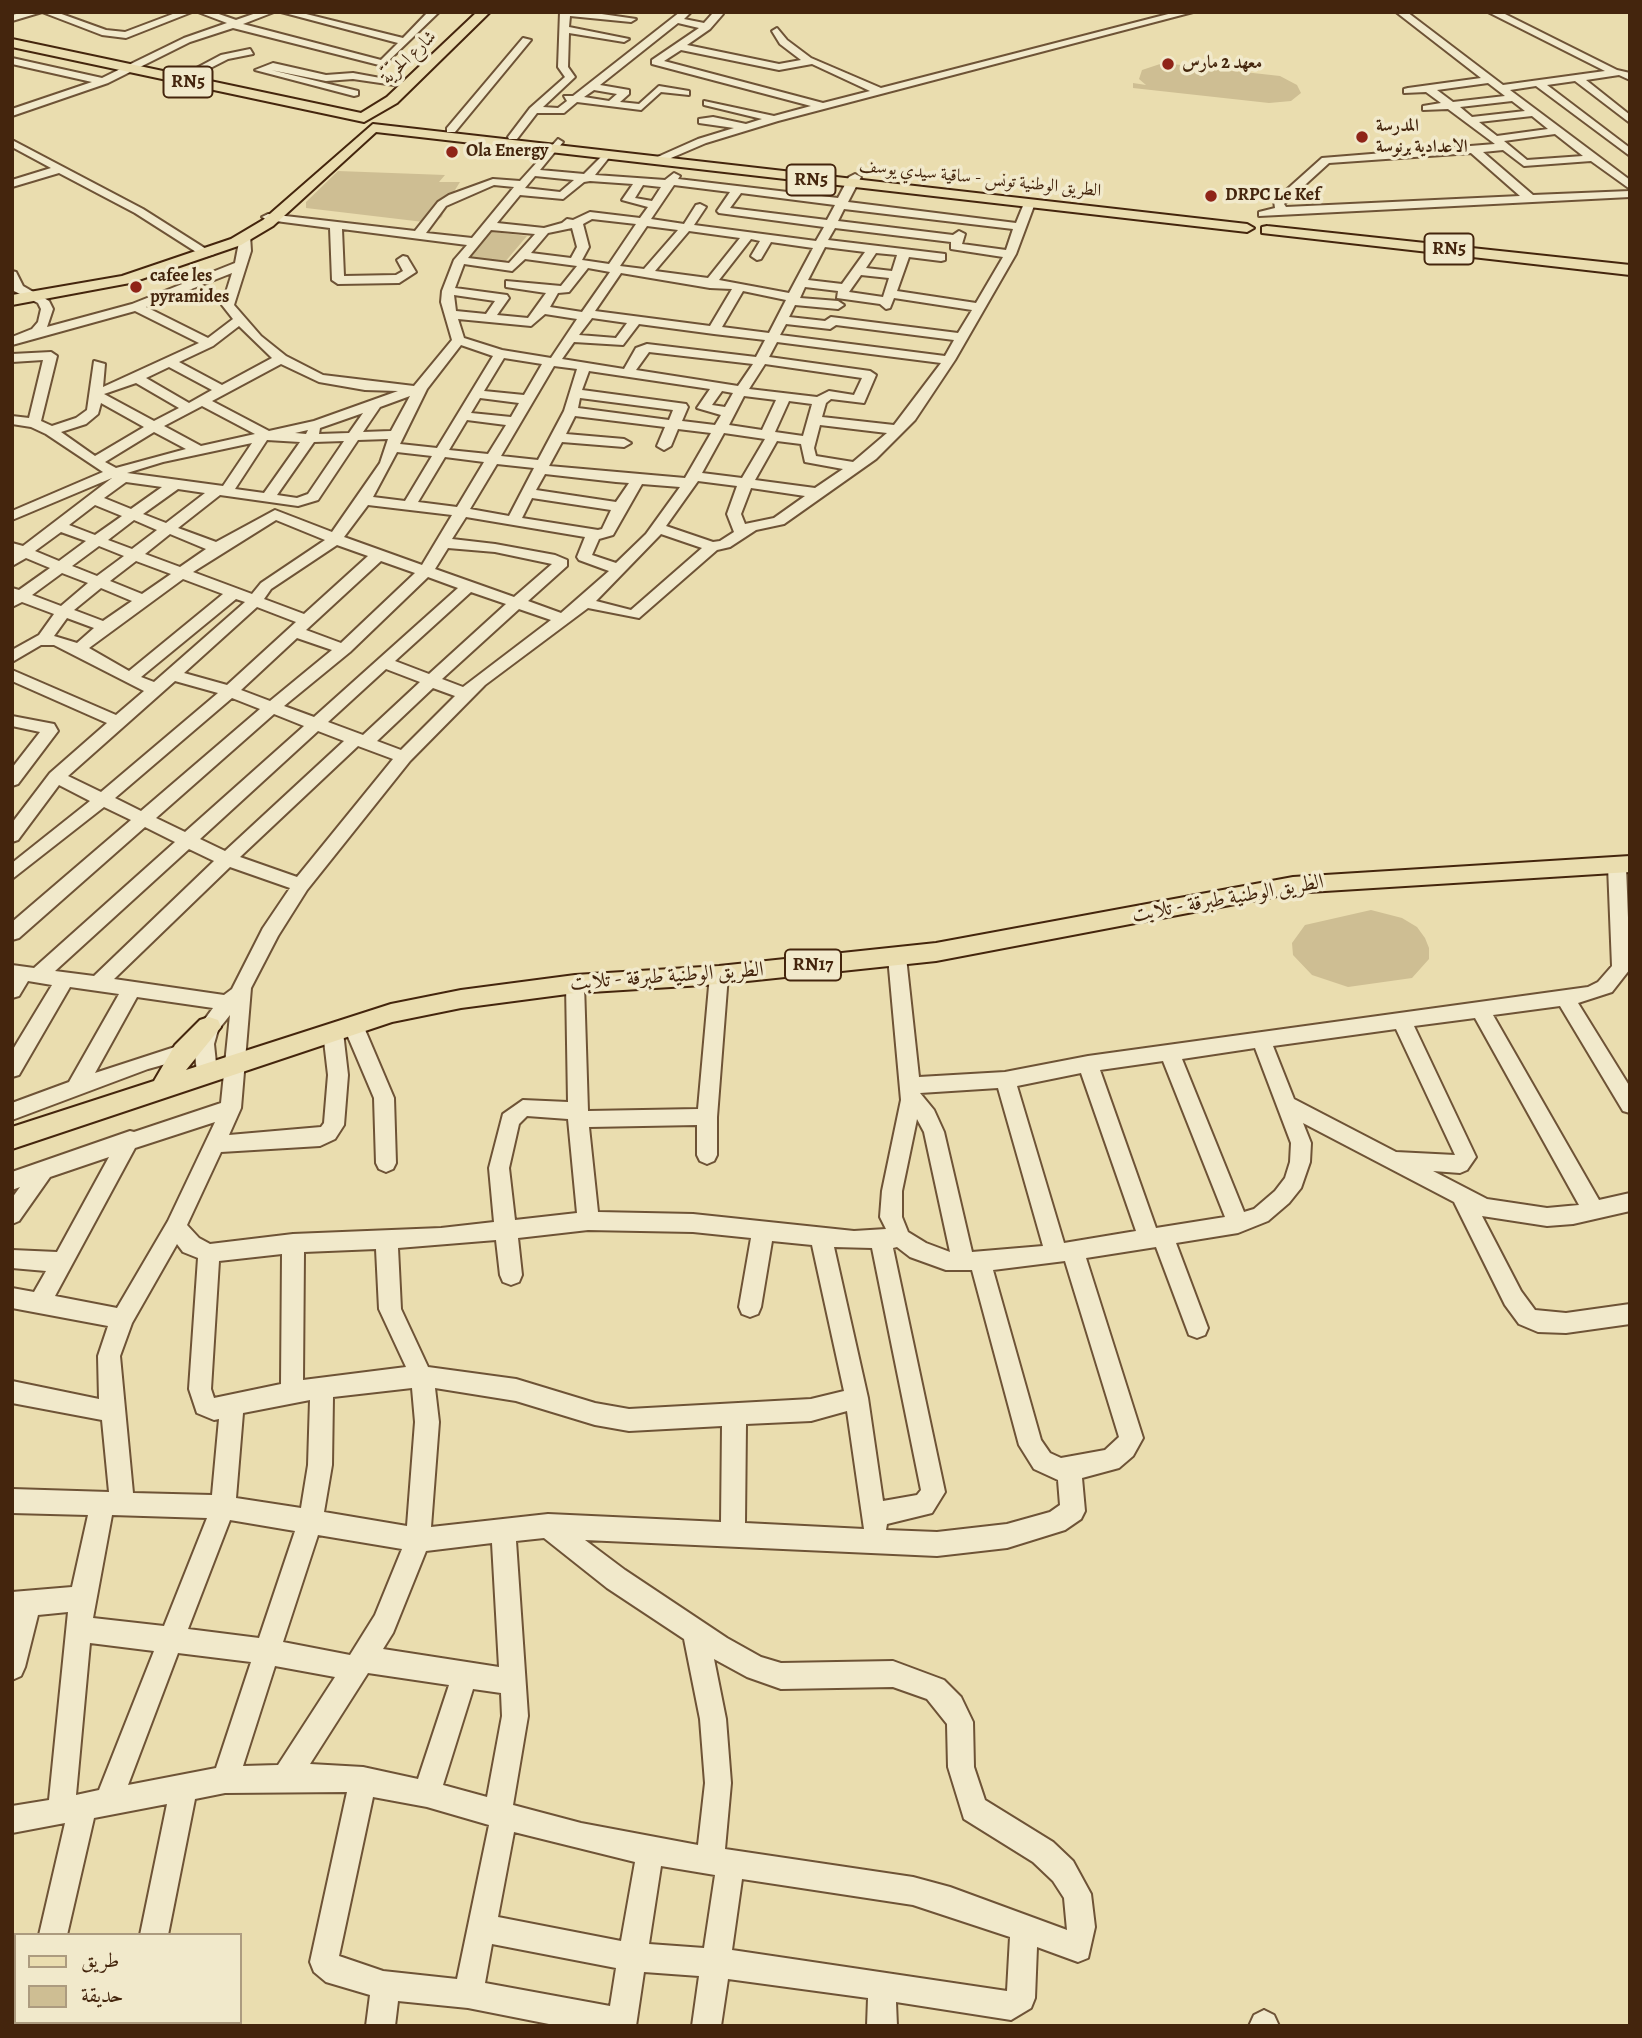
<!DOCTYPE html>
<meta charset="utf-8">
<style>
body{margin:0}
#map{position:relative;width:1642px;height:2038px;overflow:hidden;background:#eaddaf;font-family:Alegreya,Amiri,serif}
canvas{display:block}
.frame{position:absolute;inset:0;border:14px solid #44250d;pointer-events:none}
.legend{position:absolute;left:14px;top:1933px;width:228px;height:91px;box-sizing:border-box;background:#f1e9cb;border:2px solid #ac9b7f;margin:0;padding:9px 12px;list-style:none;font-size:21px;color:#44250d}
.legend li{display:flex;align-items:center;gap:14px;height:35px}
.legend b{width:35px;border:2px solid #ac9b7f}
</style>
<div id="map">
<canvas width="1642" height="2038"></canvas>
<div class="frame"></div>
<ul class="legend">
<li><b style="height:9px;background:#eaddaf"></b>طريق</li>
<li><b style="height:19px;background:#cebe93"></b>حديقة</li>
</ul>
</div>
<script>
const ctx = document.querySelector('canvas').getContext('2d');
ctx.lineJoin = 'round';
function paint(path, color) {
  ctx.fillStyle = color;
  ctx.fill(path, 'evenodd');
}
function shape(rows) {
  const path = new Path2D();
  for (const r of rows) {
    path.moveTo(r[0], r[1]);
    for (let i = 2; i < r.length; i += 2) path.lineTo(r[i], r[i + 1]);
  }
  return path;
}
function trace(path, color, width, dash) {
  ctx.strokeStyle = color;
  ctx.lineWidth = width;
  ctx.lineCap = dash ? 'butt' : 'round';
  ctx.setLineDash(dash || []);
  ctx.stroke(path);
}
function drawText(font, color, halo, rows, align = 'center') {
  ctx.font = font + ' Alegreya,Amiri,serif';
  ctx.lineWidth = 7;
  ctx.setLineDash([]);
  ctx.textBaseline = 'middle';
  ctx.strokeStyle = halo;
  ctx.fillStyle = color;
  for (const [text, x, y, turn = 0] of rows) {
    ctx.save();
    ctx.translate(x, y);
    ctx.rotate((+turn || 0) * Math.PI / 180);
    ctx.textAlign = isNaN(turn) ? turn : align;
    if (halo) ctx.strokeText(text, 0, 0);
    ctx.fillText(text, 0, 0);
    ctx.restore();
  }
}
paint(shape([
 [1163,63,1280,76,1297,85,1301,93,1291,101,1269,103,1133,88,1133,83,1146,85,1139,79,1142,70],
 [338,171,445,175,439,182,460,182,445,206,442,217,432,223,306,208,306,202],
 [485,231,527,236,504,263,462,257],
 [1371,910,1402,918,1417,927,1425,938,1429,948,1429,959,1412,978,1348,987,1312,975,1293,955,1292,943,1305,925]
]), '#cebe93');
const minor = shape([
 [24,12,56,12,106,30,125,32,178,12,192,12,126,38,102,35,42,12,12,21,12,15,24,12],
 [198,12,213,12,236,20,259,12,274,12,243,24,381,60,398,43,281,12,298,12,403,38,428,12,439,12,383,66,233,28,190,42,108,83,12,116,12,109,92,82,12,64,12,58,102,78,184,38,227,23,198,12],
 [560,12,588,12,636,19,631,22,570,16,569,27,629,39,624,42,569,33,568,67,575,77,543,107,558,108,567,101,564,96,573,96,680,12,690,13,684,19,704,23,712,14,710,12,723,14,710,29,687,45,779,64,801,60,780,44,772,31,777,28,787,40,811,58,881,88,1176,12,1193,12,778,121,706,143,657,164,652,161,653,159,698,139,734,128,699,123,699,119,713,117,746,124,762,119,704,105,704,101,774,116,811,106,652,64,652,60,699,28,678,23,600,85,629,90,629,94,620,102,639,104,659,86,689,91,689,95,661,92,641,110,577,102,564,113,537,113,517,139,509,139,508,137,530,108,565,77,558,67,560,12],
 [681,50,779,70,812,64,870,91,823,103,664,61,681,50],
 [594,90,617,94,609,101,584,97,594,90],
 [1396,12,1407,12,1503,85,1605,71,1488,12,1501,12,1617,70,1630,73,1630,80,1619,75,1586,80,1630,115,1630,123,1575,81,1547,85,1630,148,1630,156,1536,86,1510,90,1630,180,1630,189,1591,161,1524,166,1503,150,1483,152,1533,195,1630,191,1630,197,1259,216,1259,212,1275,208,1274,201,1322,158,1495,144,1448,109,1423,110,1423,106,1441,103,1426,92,1404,93,1404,89,1408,88,1481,78,1396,12],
 [1488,83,1505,96,1453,102,1437,90,1488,83],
 [1512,101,1525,111,1472,117,1460,107,1512,101],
 [1532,116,1548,129,1497,136,1479,122,1532,116],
 [1555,134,1583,156,1527,160,1504,141,1555,134],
 [1471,153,1520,196,1286,207,1284,204,1329,163,1471,153],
 [523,38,531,40,455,132,447,132,447,128,523,38],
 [250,49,253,54,228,59,183,82,174,80,221,55,250,49],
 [273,63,326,75,353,73,413,84,408,87,353,79,326,81,271,70,358,91,358,95,354,96,255,70,273,63],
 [558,139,563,142,540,170,584,174,606,152,611,155,595,175,665,180,674,173,680,176,678,179,838,198,849,177,855,174,861,177,848,202,1016,223,1025,201,1035,203,1016,254,955,360,915,420,876,459,784,524,756,530,730,547,717,550,639,618,588,608,485,685,410,761,307,890,278,936,251,988,241,1108,229,1135,321,1127,324,1123,328,1075,323,1032,326,1027,333,1024,340,1027,343,1032,348,1075,344,1125,335,1139,320,1146,221,1152,187,1225,199,1238,210,1244,293,1234,441,1228,494,1222,489,1168,503,1114,523,1100,568,1102,566,984,568,979,575,977,584,984,588,1111,698,1109,710,975,719,968,728,975,717,1117,717,1155,714,1161,707,1164,700,1161,697,1155,697,1125,589,1127,598,1212,693,1214,854,1231,886,1229,880,1217,882,1191,901,1100,888,957,890,952,904,952,906,957,919,1077,1005,1072,1088,1056,1588,987,1598,982,1612,966,1608,866,1617,860,1626,866,1630,969,1612,992,1578,1003,1630,1087,1630,1113,1623,1111,1560,1006,1493,1015,1599,1200,1630,1193,1630,1211,1573,1224,1547,1226,1482,1216,1521,1291,1535,1310,1566,1313,1630,1304,1630,1324,1566,1333,1538,1332,1519,1324,1505,1305,1454,1202,1303,1123,1311,1143,1310,1162,1301,1188,1289,1203,1268,1221,1238,1233,1176,1243,1208,1328,1205,1335,1197,1338,1189,1335,1156,1247,1086,1258,1143,1438,1133,1456,1119,1468,1082,1478,1085,1511,1081,1519,1065,1530,1007,1548,937,1556,585,1540,625,1570,727,1638,761,1657,781,1663,893,1661,944,1680,961,1697,973,1722,974,1767,985,1800,1053,1842,1073,1861,1091,1894,1095,1927,1088,1958,1078,1962,1037,1947,1035,1998,1031,2008,1011,2020,896,2002,897,2026,867,2026,868,1998,728,1979,721,2026,692,2026,699,1976,644,1972,636,2026,559,2026,468,2008,398,2001,395,2026,366,2026,370,1995,326,1982,314,1972,310,1962,347,1792,225,1793,195,1799,168,1935,140,1935,167,1804,94,1818,67,1935,39,1935,65,1823,12,1833,12,1806,49,1800,68,1612,38,1615,25,1667,21,1676,12,1680,12,1592,72,1587,88,1515,12,1513,12,1489,109,1492,102,1420,12,1403,12,1381,99,1399,98,1356,108,1326,12,1308,12,1288,34,1292,46,1271,12,1268,12,1250,57,1252,109,1157,50,1177,19,1221,12,1224,12,1198,20,1187,12,1190,12,1172,130,1131,134,1132,221,1103,230,1015,218,1030,214,1044,217,1073,214,1079,207,1081,200,1079,197,1073,194,1044,199,1027,213,1008,137,997,95,1073,184,1044,191,1047,194,1052,191,1057,148,1069,12,1120,12,1103,69,1082,119,994,70,987,19,1075,12,1077,12,1051,52,985,28,981,19,996,12,998,12,965,34,968,175,842,145,827,19,938,12,940,12,922,131,820,104,807,12,879,12,863,90,801,59,785,18,840,12,842,12,823,50,773,107,723,12,681,12,670,116,715,144,691,54,645,41,645,12,662,12,650,39,635,54,614,22,602,12,607,12,588,19,590,50,568,26,558,12,566,12,543,23,546,112,478,12,520,12,511,103,472,46,434,31,427,12,424,12,416,29,418,43,360,12,362,12,354,51,352,57,356,41,421,52,426,76,418,87,410,94,361,105,364,103,387,199,343,135,311,12,345,12,337,32,329,38,322,41,309,38,303,14,291,12,271,16,272,23,286,49,301,53,309,47,327,132,304,235,263,240,237,250,235,251,251,234,305,261,336,286,356,323,375,414,386,452,340,441,302,442,291,454,260,467,245,342,229,344,276,396,275,403,271,397,260,403,256,407,257,416,272,399,283,338,284,332,280,330,228,268,220,262,217,268,214,415,231,438,202,449,195,493,179,520,181,558,139],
 [535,176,574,180,560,192,525,188,535,176],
 [590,181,633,184,622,200,648,207,640,218,590,212,573,220,567,219,562,223,544,228,497,223,520,195,563,199,584,182,590,181],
 [494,185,514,187,472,238,426,233,446,206,494,185],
 [643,185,661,187,652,201,635,198,643,185],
 [674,185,730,192,717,211,719,213,824,227,816,241,694,225,706,207,700,204,696,205,684,224,651,219,674,185],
 [741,193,835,205,827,220,730,208,741,193],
 [844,209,1013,229,1006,250,962,244,965,234,959,231,953,235,838,221,844,209],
 [592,219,636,224,609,264,582,260,589,247,583,224,592,219],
 [647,226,678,230,644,269,620,266,647,226],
 [572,228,577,247,571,258,531,253,548,233,572,228],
 [835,228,951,242,951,249,1003,257,976,303,897,291,909,257,941,261,945,260,945,254,828,240,835,228],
 [491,230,535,234,509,263,468,258,491,230],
 [689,231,740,238,708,278,655,271,689,231],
 [751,239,760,241,751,256,757,260,761,259,771,242,813,248,789,293,719,280,751,239],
 [825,247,865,252,842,284,808,280,825,247],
 [876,253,897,255,892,271,866,268,876,253],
 [525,259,577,266,561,286,506,281,506,287,546,293,528,318,497,315,509,298,507,295,455,288,464,264,512,271,525,259],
 [588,268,610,272,582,312,550,307,558,293,569,292,588,268],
 [232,273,222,305,233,319,208,338,146,307,232,273],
 [621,273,710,288,732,289,710,326,595,311,621,273],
 [861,275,889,278,883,297,849,292,861,275],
 [805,287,838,291,837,298,880,304,886,309,890,308,894,298,972,310,958,333,831,317,825,321,789,317,795,305,838,309,844,305,838,301,800,298,805,287],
 [743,291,786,300,769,333,722,327,743,291],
 [454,295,495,301,486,314,456,311,454,295],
 [545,314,577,319,551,358,502,350,464,338,458,319,531,326,545,314],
 [592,318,627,323,616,338,579,335,592,318],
 [639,324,714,334,765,340,756,357,647,344,636,348,624,369,562,359,574,342,623,345,639,324],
 [786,324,830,329,836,325,954,340,945,356,780,335,786,324],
 [239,326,272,358,222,385,179,362,213,346,239,326],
 [777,342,941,363,894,425,822,417,826,403,831,399,864,403,876,375,870,371,769,357,777,342],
 [461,345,493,356,437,448,400,444,427,389,461,345],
 [649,352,753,364,738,386,636,370,649,352],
 [504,358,542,364,524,395,484,391,504,358],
 [281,364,319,382,365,390,398,391,314,421,269,431,212,401,281,364],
 [765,364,862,378,854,395,829,391,817,397,749,389,765,364],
 [554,366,577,369,564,411,538,460,501,456,554,366],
 [169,367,212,390,189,403,146,378,169,367],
 [589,371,710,389,697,408,721,415,715,425,682,421,688,407,686,404,582,390,589,371],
 [136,383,179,408,154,421,104,394,136,383],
 [722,391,733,393,725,407,712,405,722,391],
 [410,396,391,431,363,432,380,407,410,396],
 [744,396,776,400,762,430,729,425,744,396],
 [480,398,519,403,511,417,471,413,480,398],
 [580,398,673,410,669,420,578,408,580,398],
 [789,401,812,404,803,436,775,432,789,401],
 [101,403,144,427,95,456,61,432,86,424,98,414,101,403],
 [202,406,255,434,201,446,164,426,202,406],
 [363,413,349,433,319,434,320,428,363,413],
 [575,416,665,427,657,446,664,450,671,446,678,429,711,433,685,478,549,466,562,442,624,447,631,443,624,439,566,434,575,416],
 [467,420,506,425,488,454,449,450,467,420],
 [820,425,887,433,853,462,816,456,814,448,820,425],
 [308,430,306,434,295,433,308,430],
 [154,432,186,449,116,468,105,462,154,432],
 [724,433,765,439,742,478,702,473,724,433],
 [388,439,380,463,332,532,275,510,216,542,178,528,220,495,298,506,318,500,358,440,388,439],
 [267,440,300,442,264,493,235,489,267,440],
 [344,441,308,494,297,498,277,495,314,442,344,441],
 [777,441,801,444,805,462,843,469,815,488,755,480,777,441],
 [252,443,223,486,127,473,163,462,252,443],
 [397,452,432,456,405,501,373,497,397,452],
 [445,457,484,462,457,507,418,502,445,457],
 [497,464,534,468,509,516,470,509,497,464],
 [545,474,616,482,629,483,616,502,536,490,545,474],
 [698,481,737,486,727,514,734,532,720,541,713,542,666,526,698,481],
 [126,482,162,487,131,509,104,498,126,482],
 [642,484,680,487,646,534,616,563,592,555,599,539,613,535,642,484],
 [751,488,805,496,774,518,745,524,741,514,751,488],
 [178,489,205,493,166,523,143,514,178,489],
 [532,498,611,510,602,529,598,530,522,518,532,498],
 [95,505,122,516,95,535,69,525,95,505],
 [368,505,452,515,422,565,344,537,368,505],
 [466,517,585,537,577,557,579,560,609,571,561,613,528,601,567,566,567,560,555,555,495,544,452,539,466,517],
 [134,520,157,530,132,549,108,540,134,520],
 [276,520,325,540,261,583,252,594,193,572,276,520],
 [61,532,86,541,59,561,35,551,61,532],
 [170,534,206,549,180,567,145,554,170,534],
 [661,534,702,548,631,610,596,601,661,534],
 [337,545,368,556,304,614,264,599,271,589,337,545],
 [99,546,124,556,97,576,72,566,99,546],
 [448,548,495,552,552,564,514,597,435,569,448,548],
 [136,561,171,574,142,594,110,581,136,561],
 [381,561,415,573,341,643,306,630,381,561],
 [62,573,88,583,61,606,32,595,62,573],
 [428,577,458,588,314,717,284,706,350,652,428,577],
 [183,579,223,594,129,671,89,648,183,579],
 [101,588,132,601,103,621,74,610,101,588],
 [471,592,506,604,429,674,395,661,471,592],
 [236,599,245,602,154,682,141,677,236,599],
 [257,607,296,622,227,685,184,673,257,607],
 [519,609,551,620,463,687,442,679,519,609],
 [67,618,94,628,77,643,54,636,67,618],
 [297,638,332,650,270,701,241,690,297,638],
 [386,669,420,682,363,735,328,722,386,669],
 [175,681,218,693,101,792,68,776,175,681],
 [433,688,455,696,401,750,377,741,433,688],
 [232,698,260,709,141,811,115,798,232,698],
 [274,714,304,726,185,832,156,818,274,714],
 [318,731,344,741,225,851,200,839,318,731],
 [358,746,393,759,297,877,240,857,358,746],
 [189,849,214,861,94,976,55,971,189,849],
 [230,867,290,888,263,928,232,989,224,995,114,979,230,867],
 [1475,1018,1579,1205,1547,1208,1487,1199,1433,1171,1460,1173,1467,1170,1476,1157,1414,1026,1475,1018],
 [1396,1029,1455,1155,1396,1152,1294,1099,1273,1046,1396,1029],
 [1255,1048,1291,1143,1290,1162,1285,1178,1275,1191,1254,1209,1244,1212,1182,1059,1255,1048],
 [1163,1061,1225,1217,1156,1228,1100,1070,1163,1061],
 [1081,1073,1136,1231,1064,1243,1017,1086,1081,1073],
 [998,1088,1043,1246,972,1252,944,1132,934,1110,920,1093,998,1088],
 [527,1116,568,1119,577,1213,515,1220,509,1168,519,1124,527,1116],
 [917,1119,924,1132,950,1252,926,1243,908,1232,902,1217,902,1191,917,1119],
 [215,1122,168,1221,117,1308,55,1296,135,1148,215,1122],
 [588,1230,693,1232,751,1238,739,1307,742,1314,750,1317,758,1314,761,1307,772,1241,812,1245,844,1391,811,1399,629,1409,595,1403,516,1379,428,1367,401,1309,398,1248,496,1240,500,1275,503,1282,511,1285,519,1282,522,1275,518,1238,588,1230],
 [177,1244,183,1252,198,1258,189,1389,197,1413,214,1420,219,1419,212,1495,133,1493,120,1356,132,1323,177,1244],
 [834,1247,872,1248,921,1490,917,1495,883,1501,868,1398,834,1247],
 [897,1247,910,1257,946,1270,972,1270,1019,1445,1034,1469,1058,1480,1060,1505,1050,1512,1007,1524,937,1532,886,1530,887,1524,932,1513,945,1492,893,1248,897,1247],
 [376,1249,379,1309,406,1367,303,1380,304,1252,376,1249],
 [282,1254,281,1384,214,1398,211,1389,219,1261,282,1254],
 [1065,1261,1119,1437,1105,1450,1061,1458,1050,1453,1041,1440,993,1270,1065,1261],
 [412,1388,415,1422,407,1526,324,1512,332,1465,333,1397,412,1388],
 [435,1388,516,1401,595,1425,629,1431,722,1426,721,1522,548,1514,431,1527,439,1422,435,1388],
 [310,1400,308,1465,301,1508,236,1498,243,1413,310,1400],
 [847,1411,864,1529,745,1523,746,1424,811,1421,847,1411],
 [112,1515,207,1518,164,1626,93,1618,112,1515],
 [230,1520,295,1531,259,1638,188,1629,230,1520],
 [318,1535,402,1549,375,1615,350,1655,283,1642,318,1535],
 [544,1538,607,1588,684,1639,700,1719,705,1783,698,1845,581,1823,513,1805,528,1716,516,1541,544,1538],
 [492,1543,499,1667,383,1649,393,1633,426,1551,492,1543],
 [90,1643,154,1651,99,1790,76,1795,90,1643],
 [178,1653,251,1662,216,1768,128,1785,178,1653],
 [714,1659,747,1677,781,1689,893,1687,927,1699,947,1724,948,1767,964,1819,1033,1862,1053,1881,1064,1898,1067,1930,950,1887,913,1877,725,1849,731,1783,726,1719,714,1659],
 [275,1666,335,1677,278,1765,243,1766,275,1666],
 [368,1673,449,1685,418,1779,363,1767,310,1764,368,1673],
 [473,1689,501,1693,502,1716,487,1797,443,1785,473,1689],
 [373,1797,427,1807,489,1825,457,1979,383,1971,339,1956,373,1797],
 [514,1832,635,1862,621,1941,498,1917,514,1832],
 [661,1866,715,1875,704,1948,649,1944,661,1866],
 [742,1879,913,1905,1010,1937,1007,1991,732,1950,742,1879],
 [492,1944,616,1968,610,2006,485,1983,492,1944],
 [12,140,143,209,214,254,204,257,135,213,59,173,12,187,12,180,51,168,12,147,12,140],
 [12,716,54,724,58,731,18,784,12,786,12,768,40,732,12,726,12,716],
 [353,1017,360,1020,363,1025,394,1098,396,1163,393,1169,386,1172,379,1169,376,1163,374,1098,343,1025,346,1020,353,1017],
 [12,1975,16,1975,16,2003,12,2003,12,1975],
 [1264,2010,1274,2015,1279,2026,1249,2026,1254,2015,1264,2010],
 [18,2022,46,2022,47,2026,17,2026,18,2022],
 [124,2022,153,2022,153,2026,124,2026,124,2022]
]);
const major = shape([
 [477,12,490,12,397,103,364,122,12,47,12,39,361,113,387,97,477,12],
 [373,124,1247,224,1254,228,1247,232,376,132,273,226,241,245,130,283,12,305,12,295,122,276,231,239,263,220,373,124],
 [1267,226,1630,265,1630,275,1262,233,1262,227,1267,226],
 [1630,856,1630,872,1293,893,936,961,719,984,575,993,461,1008,392,1022,12,1149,12,1127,154,1081,175,1045,200,1020,209,1017,218,1020,221,1027,186,1070,391,1004,461,990,575,975,719,966,936,943,1293,877,1630,856]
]);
trace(minor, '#6e5336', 4);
trace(major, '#44250d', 4);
paint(minor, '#f1e9cb');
paint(major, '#eaddaf');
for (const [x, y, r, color] of [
 [1168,64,7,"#8f2418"],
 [1362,137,7,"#8f2418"],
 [452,152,7,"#8f2418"],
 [1211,196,7,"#8f2418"],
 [136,287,7,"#8f2418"]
]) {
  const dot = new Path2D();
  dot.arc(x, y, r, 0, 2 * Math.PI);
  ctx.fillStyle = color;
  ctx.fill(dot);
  trace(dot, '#f1e9cb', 2.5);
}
drawText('18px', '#44250d', '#f1e9cb', [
 ["شارع الحرّيّة",409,58,-44],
 ["الطريق الوطنية تونس - ساقية سيدي يوسف",980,179,6]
]);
drawText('bold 18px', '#44250d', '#f1e9cb', [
 ["معهد 2 مارس",1182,64],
 ["المدرسة",1376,127],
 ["الاعدادية برنوسة",1376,148],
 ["Ola Energy",466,152],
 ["DRPC Le Kef",1225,196],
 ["cafee les",150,277],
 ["pyramides",150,298]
], 'left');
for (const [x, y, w] of [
 [188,82,49],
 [811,180,49],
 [1449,249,49],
 [813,965,56]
]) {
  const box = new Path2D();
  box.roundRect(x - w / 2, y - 15.5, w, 31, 5);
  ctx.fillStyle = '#f1e9cb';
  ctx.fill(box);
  trace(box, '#44250d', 2);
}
drawText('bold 19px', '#44250d', null, [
 ["RN5",188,82],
 ["RN5",811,180],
 ["RN5",1449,249],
 ["RN17",813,965]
]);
drawText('21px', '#44250d', '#f1e9cb', [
 ["الطريق الوطنية طبرقة - تلابت",1228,899,-10],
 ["الطريق الوطنية طبرقة - تلابت",667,977,-4]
]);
</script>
